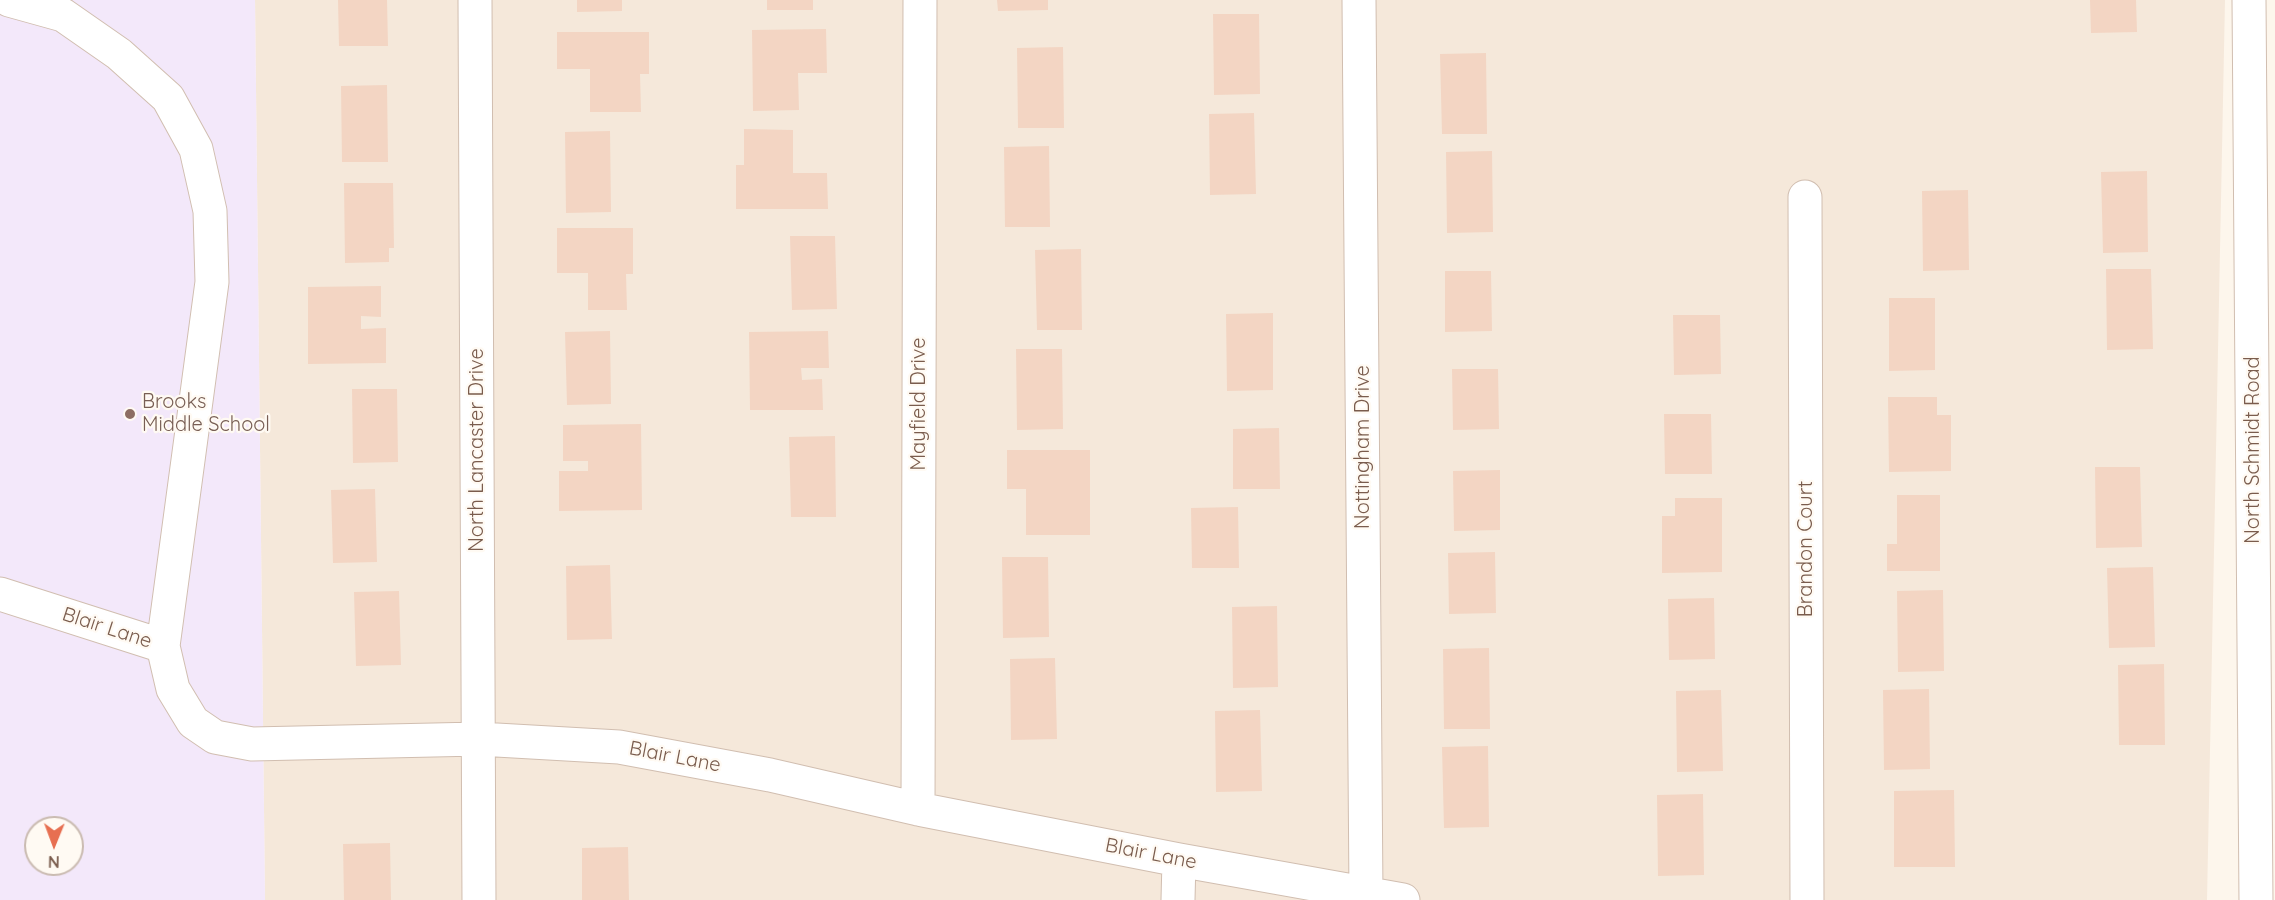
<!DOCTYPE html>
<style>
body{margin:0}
#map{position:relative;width:2275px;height:900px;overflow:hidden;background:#fdf6ec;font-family:Quicksand,sans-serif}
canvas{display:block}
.north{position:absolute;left:24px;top:816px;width:60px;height:60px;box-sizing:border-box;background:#fffaf3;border:2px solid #cabbb1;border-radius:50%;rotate:181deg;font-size:16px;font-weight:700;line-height:24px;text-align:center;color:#7a5c4d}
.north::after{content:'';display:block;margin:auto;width:21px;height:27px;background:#e76f51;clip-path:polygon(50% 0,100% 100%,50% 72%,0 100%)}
</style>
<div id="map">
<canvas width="2275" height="900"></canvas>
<div class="north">N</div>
</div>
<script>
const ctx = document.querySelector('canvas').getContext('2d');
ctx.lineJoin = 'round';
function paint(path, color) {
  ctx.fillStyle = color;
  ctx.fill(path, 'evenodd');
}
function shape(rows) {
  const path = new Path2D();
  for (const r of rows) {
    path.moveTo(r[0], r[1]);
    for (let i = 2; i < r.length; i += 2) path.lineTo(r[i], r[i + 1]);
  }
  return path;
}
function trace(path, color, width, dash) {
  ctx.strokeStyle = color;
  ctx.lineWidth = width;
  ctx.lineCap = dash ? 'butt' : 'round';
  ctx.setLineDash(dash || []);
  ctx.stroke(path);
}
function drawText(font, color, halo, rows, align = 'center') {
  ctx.font = font + ' Quicksand,sans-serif';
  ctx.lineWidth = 4.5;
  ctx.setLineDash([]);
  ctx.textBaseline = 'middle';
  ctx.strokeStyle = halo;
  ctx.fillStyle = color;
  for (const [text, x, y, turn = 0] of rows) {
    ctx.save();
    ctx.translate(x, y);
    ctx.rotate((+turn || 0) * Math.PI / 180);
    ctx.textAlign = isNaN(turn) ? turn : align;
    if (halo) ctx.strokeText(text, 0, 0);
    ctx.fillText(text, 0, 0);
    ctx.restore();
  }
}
paint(shape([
 [255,0,2225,0,2207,900,265,900]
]), '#f5e8da');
paint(shape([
 [0,0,255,0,265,900,0,900],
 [36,828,72,828,72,864,36,864]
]), '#f3e8fa');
paint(shape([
 [338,0,387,0,388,46,339,46],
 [577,0,622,0,622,11,577,12],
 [767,0,813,0,813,10,767,10],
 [997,0,1048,0,1048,10,998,11],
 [2090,0,2136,0,2137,32,2091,33],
 [1213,14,1259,14,1260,94,1214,95],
 [826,29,827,73,798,73,799,110,753,111,752,30],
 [557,32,649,32,649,74,640,74,641,112,590,112,590,69,557,69],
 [1063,47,1064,128,1018,128,1017,48],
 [1486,53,1487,134,1442,134,1440,54],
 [387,85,388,162,342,162,341,86],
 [1254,113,1256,194,1210,195,1209,114],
 [744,129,793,130,793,173,827,173,828,209,736,209,736,165,744,165],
 [610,131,611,212,566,213,565,132],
 [1049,146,1050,227,1005,227,1004,147],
 [1492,151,1493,232,1447,233,1446,152],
 [2147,171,2148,252,2103,253,2101,172],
 [344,183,393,183,394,248,389,248,389,262,345,263],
 [1968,190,1969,270,1923,271,1922,191],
 [557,228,633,228,633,274,626,274,627,310,588,310,588,273,557,273],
 [790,236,835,236,837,309,792,310],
 [1081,249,1082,330,1037,330,1035,250],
 [2106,269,2151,269,2153,349,2107,350],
 [1445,271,1491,271,1492,331,1445,332],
 [381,286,381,317,361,316,361,329,386,328,386,363,308,364,308,287],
 [1889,298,1935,298,1935,370,1889,371],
 [1273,313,1273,390,1227,391,1226,314],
 [1673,315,1720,315,1721,374,1674,375],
 [610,331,611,404,567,405,565,332],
 [828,331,829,368,801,368,802,380,822,379,823,410,750,410,749,332],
 [1016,349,1062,349,1063,429,1017,430],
 [1452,369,1498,369,1499,429,1453,430],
 [352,389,397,389,398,462,353,463],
 [1888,397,1937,397,1937,415,1951,415,1951,471,1889,472],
 [1664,414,1711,414,1712,474,1665,474],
 [641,424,642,510,559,511,559,471,588,471,588,461,563,461,563,425],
 [1279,428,1280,489,1233,489,1233,429],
 [835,436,836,517,791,517,789,437],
 [1007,450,1090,450,1090,535,1026,535,1026,489,1007,489],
 [2095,467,2140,467,2142,547,2096,548],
 [1500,470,1500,530,1454,531,1453,471],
 [375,489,377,562,333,563,331,490],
 [1897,495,1940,495,1940,571,1887,571,1887,544,1897,544],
 [1675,498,1722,498,1722,572,1662,573,1662,516,1675,516],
 [1238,507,1239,568,1192,568,1191,508],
 [1495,552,1496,613,1449,614,1448,553],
 [1002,557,1048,557,1049,637,1003,638],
 [610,565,612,639,567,640,566,566],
 [2153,567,2155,647,2109,648,2107,568],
 [1943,590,1944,671,1898,672,1897,591],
 [399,591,401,665,356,666,354,592],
 [1714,598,1715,659,1669,660,1668,599],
 [1277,606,1278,687,1233,688,1232,607],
 [1489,648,1490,729,1444,729,1443,649],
 [1055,658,1057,739,1011,740,1010,659],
 [2164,664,2165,745,2119,745,2118,665],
 [1929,689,1930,769,1884,770,1883,690],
 [1721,690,1723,771,1677,772,1676,691],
 [1260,710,1262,791,1216,792,1215,711],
 [1488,746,1489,827,1444,828,1442,747],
 [1954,790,1955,867,1894,867,1894,791],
 [1703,794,1704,875,1658,876,1657,795],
 [390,843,391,900,344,900,343,844],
 [628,847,629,900,582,900,582,848]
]), '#f3d5c3');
const minor = shape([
 [9,0,63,15,119,54,168,98,196,149,210,211,212,282,163,646,173,689,193,722,215,737,252,744,479,739,619,747,770,775,918,809,1179,860,1403,900],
 [475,0,479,900],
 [1359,0,1366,894],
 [2249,0,2256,900],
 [1805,197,1807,900],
 [0,594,163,646],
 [918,809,920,0],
 [1178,900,1179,860]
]);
trace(minor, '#d1beb0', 35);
trace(minor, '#fff', 33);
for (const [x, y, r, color] of [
 [130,414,6,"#8d6e63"]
]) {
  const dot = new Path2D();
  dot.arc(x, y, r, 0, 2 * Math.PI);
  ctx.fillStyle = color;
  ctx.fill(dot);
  trace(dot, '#fffaf3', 2);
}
drawText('20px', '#785e54', '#fffaf3', [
 ["Brooks",142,402],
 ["Middle School",142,425]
], 'left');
drawText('20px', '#7a5c4d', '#fffaf3', [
 ["Mayfield Drive",919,404,-90],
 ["Nottingham Drive",1363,447,-90],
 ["North Lancaster Drive",477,450,-90],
 ["North Schmidt Road",2253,450,-90],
 ["Brandon Court",1806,549,-90],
 ["Blair Lane",107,628,18],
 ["Blair Lane",675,757,11],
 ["Blair Lane",1151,854,11]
]);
</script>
